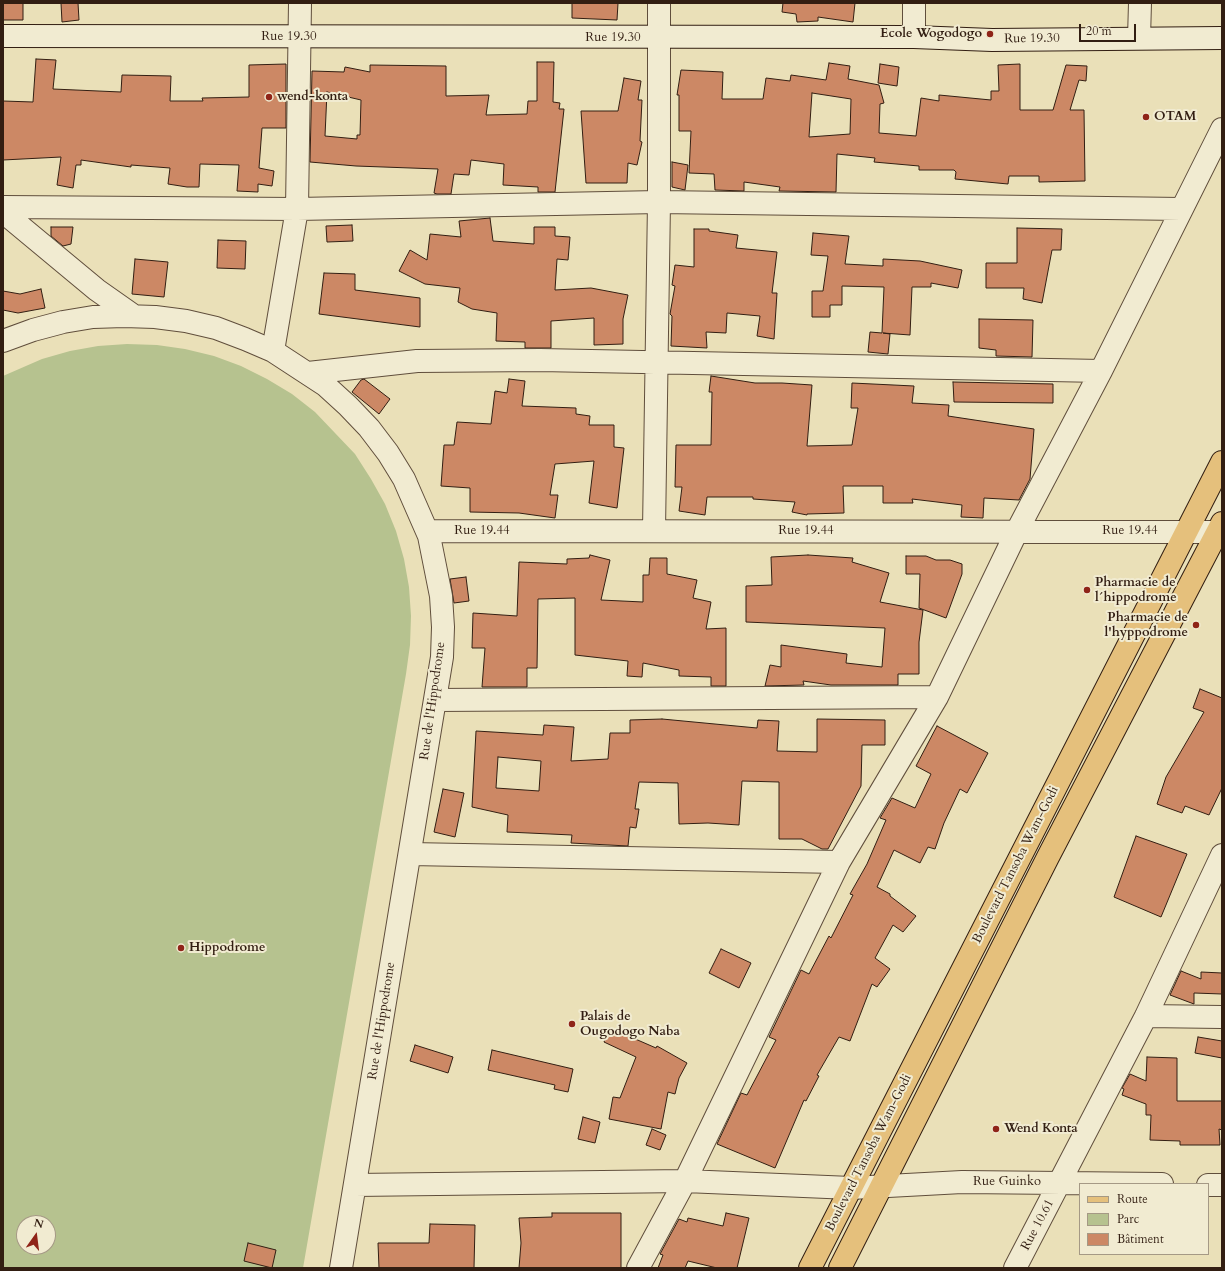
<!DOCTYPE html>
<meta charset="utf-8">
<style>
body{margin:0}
#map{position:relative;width:1225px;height:1271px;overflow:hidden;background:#eae0b8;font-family:Cardo,serif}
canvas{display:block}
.frame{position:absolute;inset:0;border:4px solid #321e12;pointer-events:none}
.legend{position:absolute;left:1079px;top:1183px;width:130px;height:72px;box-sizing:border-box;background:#f1ebd1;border:1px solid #a59985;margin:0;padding:5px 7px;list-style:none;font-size:12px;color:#321e12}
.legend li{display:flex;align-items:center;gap:8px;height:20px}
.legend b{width:20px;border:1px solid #a59985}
.north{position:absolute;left:16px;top:1215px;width:40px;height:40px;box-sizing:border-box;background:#f1ebd1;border:1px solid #a59985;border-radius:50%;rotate:14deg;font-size:11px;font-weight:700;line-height:16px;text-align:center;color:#321e12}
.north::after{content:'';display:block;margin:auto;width:14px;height:18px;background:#8f2418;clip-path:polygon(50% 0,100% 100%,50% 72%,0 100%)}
.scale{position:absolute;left:1079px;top:24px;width:57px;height:18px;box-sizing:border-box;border:2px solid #321e12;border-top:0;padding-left:5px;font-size:12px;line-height:14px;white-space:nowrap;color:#321e12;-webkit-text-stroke:3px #f1ebd1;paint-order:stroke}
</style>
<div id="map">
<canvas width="1225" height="1271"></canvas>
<div class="frame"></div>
<ul class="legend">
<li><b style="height:5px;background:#e5c07c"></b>Route</li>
<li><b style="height:11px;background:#b6c28f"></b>Parc</li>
<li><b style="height:11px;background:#cc8865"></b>Bâtiment</li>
</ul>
<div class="north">N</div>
<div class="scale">20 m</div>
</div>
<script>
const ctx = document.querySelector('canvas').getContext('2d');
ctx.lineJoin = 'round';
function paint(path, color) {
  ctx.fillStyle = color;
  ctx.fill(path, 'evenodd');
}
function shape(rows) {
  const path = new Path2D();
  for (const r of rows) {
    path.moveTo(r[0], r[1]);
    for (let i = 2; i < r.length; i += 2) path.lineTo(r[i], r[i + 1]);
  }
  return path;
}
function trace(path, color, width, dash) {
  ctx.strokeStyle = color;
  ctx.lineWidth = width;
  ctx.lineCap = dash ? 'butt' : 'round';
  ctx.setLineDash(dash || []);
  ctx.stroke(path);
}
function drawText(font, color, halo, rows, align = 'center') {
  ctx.font = font + ' Cardo,serif';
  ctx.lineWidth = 4;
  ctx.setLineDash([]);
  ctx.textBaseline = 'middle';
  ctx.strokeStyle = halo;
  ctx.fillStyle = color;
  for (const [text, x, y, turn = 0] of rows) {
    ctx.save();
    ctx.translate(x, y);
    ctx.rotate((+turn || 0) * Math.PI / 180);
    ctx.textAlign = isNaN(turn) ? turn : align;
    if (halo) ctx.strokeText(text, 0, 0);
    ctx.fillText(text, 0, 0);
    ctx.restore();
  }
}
paint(shape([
 [127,344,157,345,185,349,214,356,241,366,267,379,292,394,315,412,355,454,371,479,385,504,396,531,404,559,409,587,411,616,410,645,406,674,303,1268,3,1268,3,376,42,359,70,351,98,346],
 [24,1223,48,1223,48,1247,24,1247]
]), '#b6c28f');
const building = shape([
 [3,3,23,3,23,20,3,20,3,3],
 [61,3,78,3,79,20,62,22,61,3],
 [572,3,618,3,617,20,572,18,572,3],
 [783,3,855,3,853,22,818,17,818,21,797,22,796,14,782,12,783,3],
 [36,59,56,60,53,89,121,92,122,75,171,76,170,101,203,101,202,98,249,97,249,65,286,64,286,128,262,128,259,168,274,171,272,186,258,184,258,192,237,191,239,165,200,164,199,187,187,187,168,184,170,168,131,165,131,167,81,160,81,165,76,165,73,188,57,185,61,157,3,160,3,101,33,102,36,59],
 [537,62,554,62,553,102,560,103,559,109,564,109,555,192,538,192,538,187,503,185,504,164,471,160,469,175,454,174,451,194,437,194,434,193,438,169,356,166,310,162,312,71,344,72,345,67,370,72,370,65,446,66,446,96,489,95,486,115,527,114,528,101,537,101,537,62],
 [327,92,361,100,360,135,357,135,357,139,325,136,327,92],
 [829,63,850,66,848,79,879,85,884,103,880,104,879,133,916,136,921,98,939,101,939,95,991,100,991,91,999,91,998,65,1020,64,1020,110,1053,110,1066,65,1087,66,1086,81,1079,80,1070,110,1084,110,1085,181,1039,182,1039,176,1009,176,1008,184,955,179,956,172,954,170,919,170,919,166,874,162,875,158,837,154,836,192,779,191,780,187,744,182,744,191,715,190,714,174,689,173,691,131,679,131,679,95,677,95,681,70,723,72,722,99,763,99,766,78,790,81,791,75,826,80,829,63],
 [812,93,851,99,850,134,809,137,812,93],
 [880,64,899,67,897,86,878,83,880,64],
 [624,78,641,81,638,100,642,100,640,141,642,142,637,165,628,163,627,183,586,183,581,111,618,111,624,78],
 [672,162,688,165,685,190,672,187,672,162],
 [490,218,493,241,534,244,534,227,555,227,555,236,570,237,568,260,557,259,555,290,591,288,628,295,623,319,623,344,594,345,594,318,551,321,551,348,525,348,525,342,496,341,497,313,472,309,458,302,460,288,425,284,399,271,410,250,427,260,430,234,461,237,459,221,490,218],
 [352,225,353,241,327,242,326,226,352,225],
 [51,227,73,227,71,244,63,246,51,236,51,227],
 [1017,228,1062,229,1061,250,1052,250,1042,303,1023,299,1024,288,986,288,986,263,1017,263,1017,228],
 [694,229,709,229,709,231,738,235,736,248,777,252,772,293,777,293,774,339,757,336,760,316,727,313,726,333,706,332,707,348,671,346,672,316,670,314,675,286,672,285,675,265,694,267,694,229],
 [813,233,849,236,845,264,883,266,883,259,920,261,962,270,958,288,931,283,931,287,912,287,910,335,883,333,890,334,888,354,868,352,870,332,882,333,884,287,842,286,842,305,830,305,830,317,812,317,812,291,823,291,828,256,811,255,813,233],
 [218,240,246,241,245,269,217,268,218,240],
 [135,259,168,262,164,297,132,294,135,259],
 [324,273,355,274,355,290,420,298,420,327,319,314,324,273],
 [41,289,45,308,18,313,3,310,3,291,20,294,41,289],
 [979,319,1033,320,1032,357,996,356,996,350,979,348,979,319],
 [711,376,755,383,782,383,812,385,807,446,852,445,858,408,851,408,852,383,914,386,912,403,949,405,948,416,1034,429,1030,479,1019,500,984,498,983,518,961,517,962,505,912,499,913,503,883,503,883,486,843,486,844,513,807,514,807,515,792,512,795,502,753,499,753,497,707,497,705,515,679,511,682,487,675,487,676,445,711,445,712,392,709,392,711,376],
 [364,379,390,399,379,414,352,392,361,380,364,379],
 [509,379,525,381,522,406,576,408,576,414,590,416,589,425,614,425,614,447,624,448,617,508,589,503,594,461,555,464,550,495,558,495,555,518,519,513,470,512,470,488,441,486,444,445,454,445,457,422,491,424,495,391,507,393,509,379],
 [953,382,1053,384,1053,403,954,402,953,382],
 [590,555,610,560,601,600,643,602,643,575,649,575,650,558,667,558,667,574,697,580,693,598,711,602,706,629,726,628,726,686,711,686,711,677,679,676,679,670,643,663,642,677,627,676,628,661,575,655,575,598,538,599,537,668,527,668,527,687,482,687,485,648,472,648,473,613,517,616,519,562,567,564,567,559,589,558,590,555],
 [808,555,853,558,852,562,889,573,880,602,923,610,919,642,919,674,898,674,898,685,831,685,803,681,804,685,765,686,770,665,781,667,781,645,847,654,846,663,882,667,885,628,746,622,746,586,772,585,771,557,808,555],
 [906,556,926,556,936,560,950,560,962,564,962,574,946,618,919,608,920,574,906,574,906,556],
 [466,577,469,601,454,603,450,579,466,577],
 [1200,689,1222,698,1222,788,1209,815,1185,806,1182,813,1157,804,1166,777,1204,712,1193,708,1200,689],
 [662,719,757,728,758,720,779,721,777,751,817,752,817,719,885,720,885,745,862,745,861,786,828,849,822,849,802,839,779,839,779,782,742,781,739,825,708,823,679,824,678,783,639,782,635,809,639,809,636,828,630,827,628,846,571,843,572,835,507,832,508,815,472,807,476,731,543,735,544,725,574,727,571,761,608,759,610,733,630,733,630,720,662,719],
 [498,757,541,761,539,791,496,788,498,757],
 [937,726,988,753,967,793,960,789,944,823,935,849,928,847,920,863,894,850,877,887,890,894,890,896,916,916,903,932,893,925,875,958,890,969,877,987,872,984,850,1041,839,1037,817,1075,819,1076,806,1101,804,1100,775,1168,717,1144,741,1093,747,1095,776,1040,769,1037,801,970,809,974,829,936,831,938,853,895,850,894,867,864,886,820,880,818,892,798,915,808,931,774,916,766,937,726],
 [443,789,464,793,455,837,434,832,443,789],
 [1136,836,1187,854,1161,917,1114,897,1136,836],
 [721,949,751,963,739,988,709,973,721,949],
 [1181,971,1201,979,1201,972,1222,973,1222,994,1194,993,1194,1004,1170,995,1181,971],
 [610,1028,656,1048,657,1046,687,1063,679,1078,675,1094,668,1092,661,1129,609,1119,613,1097,620,1098,636,1057,604,1042,610,1028],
 [1198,1037,1222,1041,1222,1058,1195,1053,1198,1037],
 [415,1045,453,1057,448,1073,410,1061,415,1045],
 [492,1050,573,1069,568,1092,554,1089,555,1085,488,1070,492,1050],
 [1147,1057,1177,1058,1177,1101,1222,1101,1222,1130,1219,1129,1220,1145,1180,1145,1180,1141,1150,1140,1151,1115,1146,1115,1146,1104,1122,1095,1124,1089,1122,1088,1130,1074,1146,1081,1147,1057],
 [583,1117,600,1122,595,1143,578,1139,583,1117],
 [652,1129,666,1135,660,1150,646,1145,652,1129],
 [552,1213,621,1213,621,1268,519,1268,521,1243,519,1218,552,1217,552,1213],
 [726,1213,749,1218,737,1268,717,1268,688,1261,685,1268,658,1268,663,1255,660,1254,679,1219,687,1222,688,1218,723,1226,726,1213],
 [430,1224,475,1225,474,1268,379,1268,378,1243,429,1243,430,1224],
 [248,1243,276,1250,272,1268,244,1261,248,1243]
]);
paint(building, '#cc8865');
trace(building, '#321e12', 1);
const street = shape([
 [914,3,914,37],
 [1139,38,1140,3],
 [3,207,297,209,659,202,1181,209],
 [3,212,97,290,134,316],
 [3,341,33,330,63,322,93,317,124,316,155,317,186,321,216,328,245,339,273,351,325,385,348,406,369,428,388,453,404,479,429,536,441,596,443,627,442,657,341,1268],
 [273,351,297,209,300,3],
 [308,373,417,361,540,360,1101,371],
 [654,530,659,202,659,3],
 [427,531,1222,532],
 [435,700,937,697],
 [410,854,839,862],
 [1146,1016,1222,1017],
 [355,1185,685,1181,851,1188,962,1182,1162,1184],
 [1208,1185,1222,1185],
 [638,1268,685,1181,839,862,937,697,1017,531,1101,371,1222,129],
 [1015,1268,1146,1016,1222,855]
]);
const secondary = shape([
 [3,36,914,37,992,40,1222,38]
]);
const primary = shape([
 [810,1268,1222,462],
 [840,1268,1048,857,1222,523]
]);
trace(street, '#604e3c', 24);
trace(secondary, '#321e12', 24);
trace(primary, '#321e12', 24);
trace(street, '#f1ebd1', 22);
trace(secondary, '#f1ebd1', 22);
trace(primary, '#e5c07c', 22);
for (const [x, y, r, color] of [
 [990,34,4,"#8f2418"],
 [269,97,4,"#8f2418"],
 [1146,117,4,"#8f2418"],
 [1087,590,4,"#8f2418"],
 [1196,625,4,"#8f2418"],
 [181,948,4,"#8f2418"],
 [572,1024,4,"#8f2418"],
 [996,1129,4,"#8f2418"]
]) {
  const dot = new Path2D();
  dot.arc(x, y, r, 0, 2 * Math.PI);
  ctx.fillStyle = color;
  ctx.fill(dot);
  trace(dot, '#f1ebd1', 1.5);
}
drawText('bold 13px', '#321e12', '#f1ebd1', [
 ["Ecole Wogodogo",982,34,"right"],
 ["wend-konta",277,97],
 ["OTAM",1154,117],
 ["Pharmacie de",1095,583],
 ["l´hippodrome",1095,598],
 ["Pharmacie de",1188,618,"right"],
 ["l'hyppodrome",1188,633,"right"],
 ["Hippodrome",189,948],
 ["Palais de",580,1017],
 ["Ougodogo Naba",580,1032],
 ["Wend Konta",1004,1129]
], 'left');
drawText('13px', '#321e12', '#f1ebd1', [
 ["Rue 19.30",289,37],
 ["Rue 19.30",613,38],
 ["Rue 19.30",1032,39,-1],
 ["Rue 19.44",482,531],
 ["Rue 19.44",806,531],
 ["Rue 19.44",1130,531],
 ["Rue de l'Hippodrome",433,701,-82],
 ["Boulevard Tansoba Wam-Godi",1016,865,-63],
 ["Rue de l'Hippodrome",382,1021,-81],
 ["Boulevard Tansoba Wam-Godi",869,1153,-63],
 ["Rue Guinko",1007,1182],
 ["Rue 10.61",1038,1225,-62]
]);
</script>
